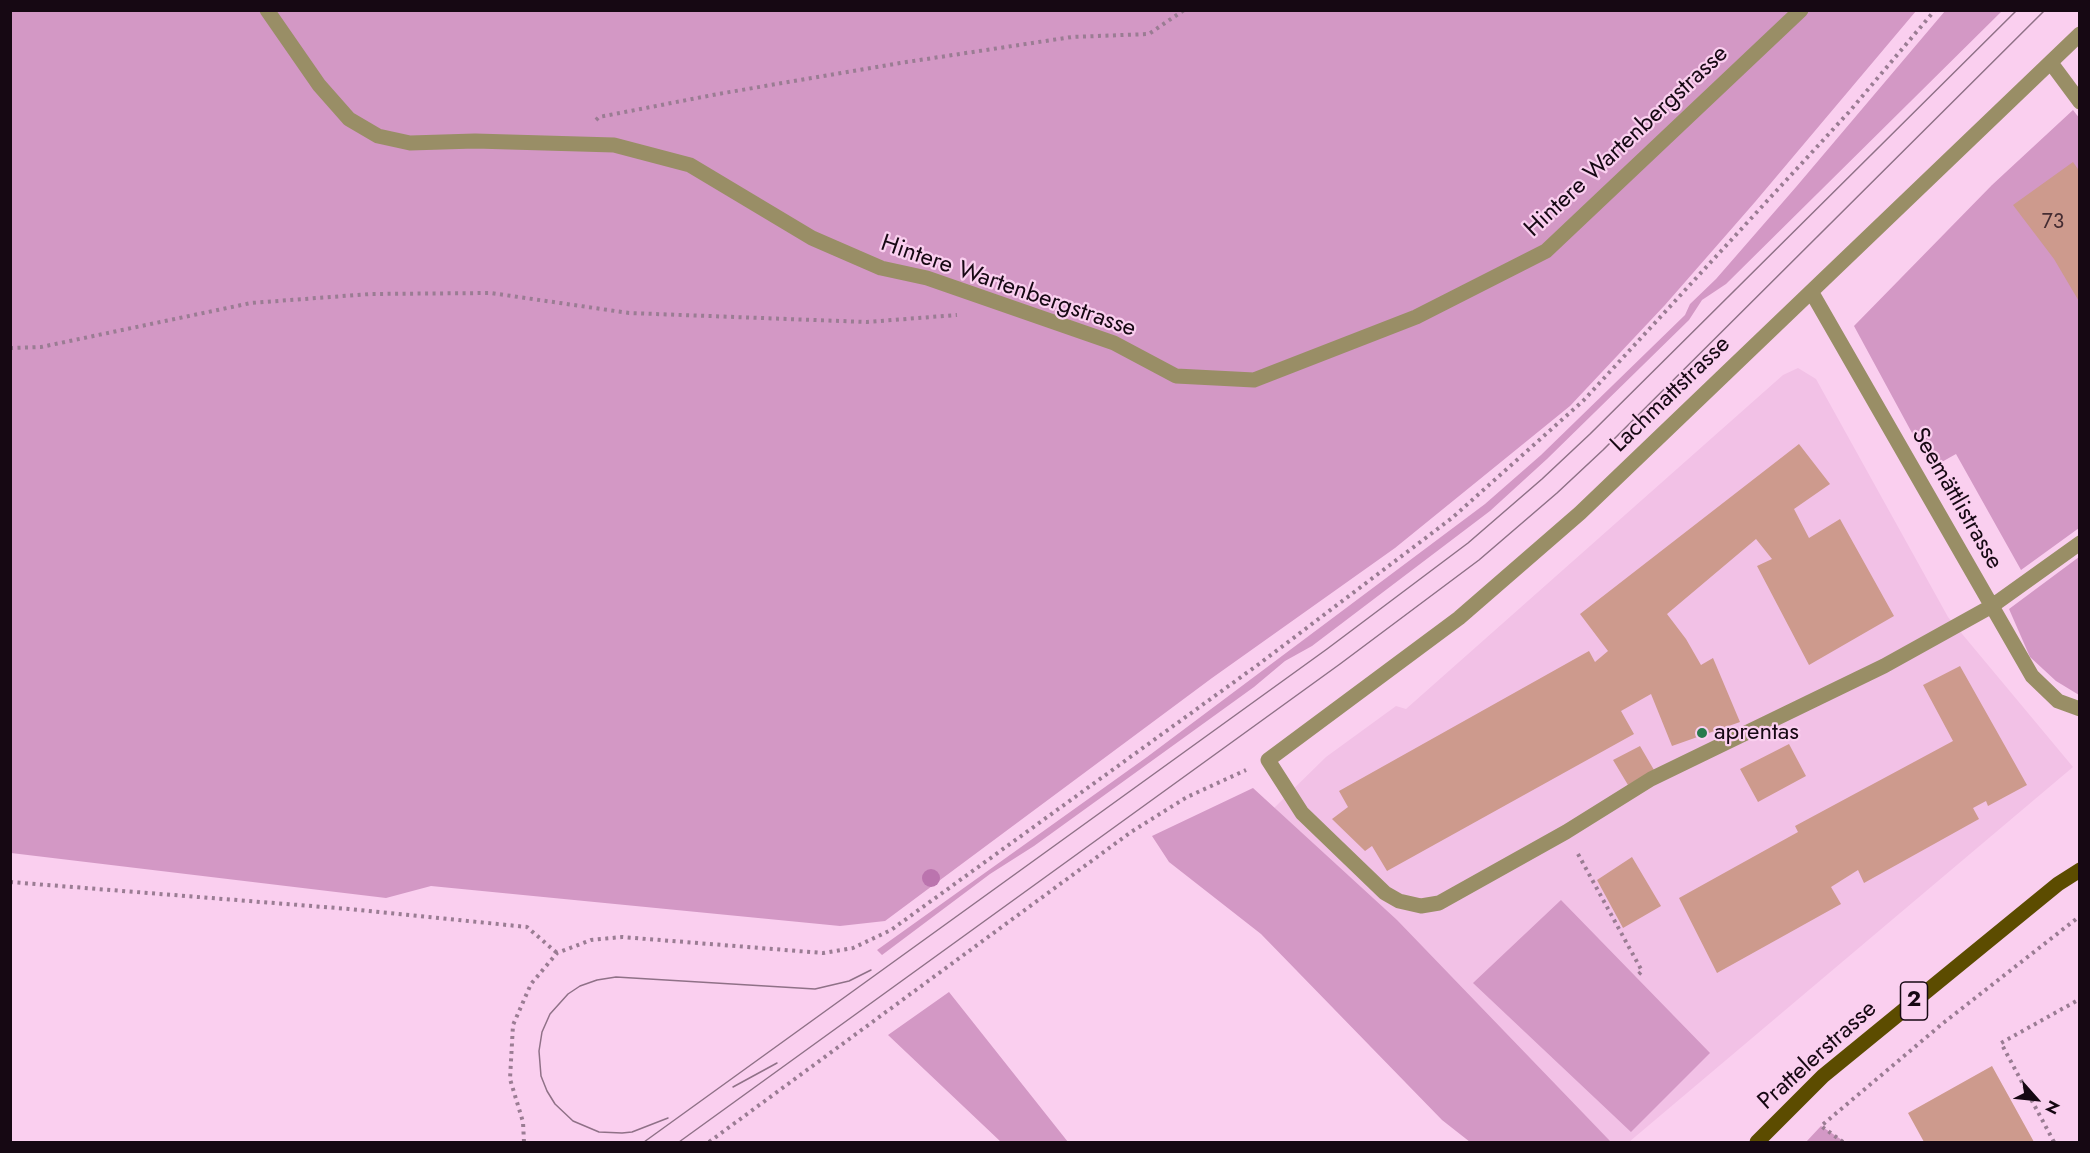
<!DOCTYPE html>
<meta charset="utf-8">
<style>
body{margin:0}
#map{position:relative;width:2090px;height:1153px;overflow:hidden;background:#facfef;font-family:Jost,sans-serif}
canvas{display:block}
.frame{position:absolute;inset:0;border:12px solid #160813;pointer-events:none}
.north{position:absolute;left:2006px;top:1069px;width:60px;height:60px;-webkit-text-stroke:4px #facfef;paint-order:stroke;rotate:117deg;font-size:16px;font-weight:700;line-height:24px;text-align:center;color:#160813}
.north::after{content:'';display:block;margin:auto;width:21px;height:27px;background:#160813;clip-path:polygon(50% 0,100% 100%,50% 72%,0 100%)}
</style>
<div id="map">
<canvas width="2090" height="1153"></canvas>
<div class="frame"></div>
<div class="north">N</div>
</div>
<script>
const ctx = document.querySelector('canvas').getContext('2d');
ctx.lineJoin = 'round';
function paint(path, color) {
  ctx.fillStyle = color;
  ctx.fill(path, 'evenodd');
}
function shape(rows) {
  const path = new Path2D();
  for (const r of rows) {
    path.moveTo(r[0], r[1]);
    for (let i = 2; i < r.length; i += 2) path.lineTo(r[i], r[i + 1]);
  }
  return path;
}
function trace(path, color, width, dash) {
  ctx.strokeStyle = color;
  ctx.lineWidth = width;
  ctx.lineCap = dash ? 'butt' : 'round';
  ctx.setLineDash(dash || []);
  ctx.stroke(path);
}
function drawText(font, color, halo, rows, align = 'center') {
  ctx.font = font + ' Jost,sans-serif';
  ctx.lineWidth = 4.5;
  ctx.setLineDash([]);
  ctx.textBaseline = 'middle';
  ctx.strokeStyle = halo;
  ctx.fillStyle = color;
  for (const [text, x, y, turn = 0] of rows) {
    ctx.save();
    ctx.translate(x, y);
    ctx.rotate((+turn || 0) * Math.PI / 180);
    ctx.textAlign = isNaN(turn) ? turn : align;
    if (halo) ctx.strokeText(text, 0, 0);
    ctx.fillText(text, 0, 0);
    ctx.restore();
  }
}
paint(shape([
 [1798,368,1816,379,1948,617,2073,767,1629,1142,1611,1142,1274,808,1326,757,1396,706,1406,709,1783,375]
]), '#f2c1e6');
paint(shape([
 [11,11,1916,11,1755,202,1665,305,1570,406,1395,548,1212,678,885,921,840,926,431,886,386,898,11,853],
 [1945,11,2002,11,1726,284,1702,300,1689,320,1547,459,1490,511,1312,646,1285,661,1254,687,1034,846,990,874,882,955,877,950,1147,757,1485,504,1541,455,1685,315,1690,304,1716,279,1796,187],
 [2073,110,2080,119,2079,528,2021,570,1956,454,1931,468,1854,326,1992,185],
 [2079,557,2079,695,2056,681,2030,657,2009,609],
 [1253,788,1397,920,1611,1142,1470,1142,1442,1120,1261,934,1169,862,1152,836],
 [1561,900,1710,1053,1631,1132,1473,983],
 [949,992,1068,1142,1001,1142,888,1035],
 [1821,1126,1845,1142,1806,1142]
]), '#d398c5');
paint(shape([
 [2073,162,2080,172,2080,303,2054,259,2013,205],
 [1799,444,1830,484,1794,509,1809,538,1840,519,1894,616,1809,665,1757,566,1772,559,1756,539,1667,614,1686,639,1701,665,1713,658,1740,722,1672,746,1651,694,1621,711,1634,734,1387,871,1372,846,1365,851,1332,819,1348,807,1339,791,1589,651,1595,662,1608,651,1580,614],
 [1960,666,2027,785,1988,806,1986,801,1973,808,1979,819,1864,883,1858,870,1831,887,1841,904,1717,973,1679,898,1798,832,1795,826,1953,741,1923,685],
 [1789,744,1806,776,1758,802,1740,769],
 [1640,746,1654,770,1628,785,1613,760],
 [1632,857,1661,906,1623,928,1597,880],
 [1992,1066,2034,1142,1924,1142,1908,1113]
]), '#cd9a8d');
trace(shape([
 [596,120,599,117,718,94,900,63,1072,37,1149,34,1184,10],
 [10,348,41,347,251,303,370,294,491,293,629,313,867,322,957,315],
 [1578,854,1642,971,1636,977],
 [10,882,349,909,527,927,557,953],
 [524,1142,523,1122,510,1079,513,1025,531,984,557,953,591,940,622,937,823,953,853,948,891,930,1259,664,1452,518,1583,401,1849,112,1935,10],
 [709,1142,1131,832,1187,797,1246,770],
 [1843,1142,1821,1126,1942,1024,2080,916],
 [2054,1142,2001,1043,2080,999]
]), '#9a7c93', 4, [3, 4.5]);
trace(shape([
 [267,10,319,85,349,119,378,136,410,143,475,141,614,145,690,165,812,238,881,268,927,278,1114,343,1176,376,1254,380,1416,317,1546,251,1801,10],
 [2080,34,1580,513,1459,618,1268,760,1302,813,1385,893,1399,901,1421,906,1439,903,1566,832,1651,779,1884,666,1992,606,2080,543],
 [2051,63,2080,102],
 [1812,293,2032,676,2058,701,2080,709]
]), '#998e66', 15);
trace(shape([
 [1757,1142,1823,1076,2058,884,2080,870]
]), '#5c4c00', 15);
trace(shape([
 [733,1087,777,1063],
 [668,1118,632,1132,622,1133,599,1132,573,1121,555,1104,547,1091,541,1076,539,1051,542,1032,550,1014,568,994,580,986,597,980,616,977,815,989,849,981,871,970],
 [644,1142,1327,649,1468,543,1542,479,1590,434,2017,10],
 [679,1142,1340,664,1479,560,1557,493,1603,450,2045,10]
]), '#8f7187', 1.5);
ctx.fillStyle = '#bb74ae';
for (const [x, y] of [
 [931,878]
]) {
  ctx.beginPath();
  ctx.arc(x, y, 9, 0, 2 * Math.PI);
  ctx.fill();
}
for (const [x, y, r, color] of [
 [1702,733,6,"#287b4d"]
]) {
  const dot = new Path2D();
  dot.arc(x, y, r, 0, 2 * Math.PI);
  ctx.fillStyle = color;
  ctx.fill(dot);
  trace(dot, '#facfef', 2);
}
drawText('21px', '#442c32', null, [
 ["73",2053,223]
]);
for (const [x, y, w] of [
 [1914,1001,27]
]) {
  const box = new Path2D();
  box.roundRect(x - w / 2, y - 19, w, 38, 4.5);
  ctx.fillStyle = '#facfef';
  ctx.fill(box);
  trace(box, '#160813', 1.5);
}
drawText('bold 22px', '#160813', null, [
 ["2",1914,1001]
]);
drawText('24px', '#160813', '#facfef', [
 ["Hintere Wartenbergstrasse",1627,142,-43],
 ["Hintere Wartenbergstrasse",1008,287,19],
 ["Lachmattstrasse",1671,395,-44],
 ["Seemättlistrasse",1956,499,60],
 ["Prattelerstrasse",1818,1056,-42]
]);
drawText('24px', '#160813', '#facfef', [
 ["aprentas",1714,733]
], 'left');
</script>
